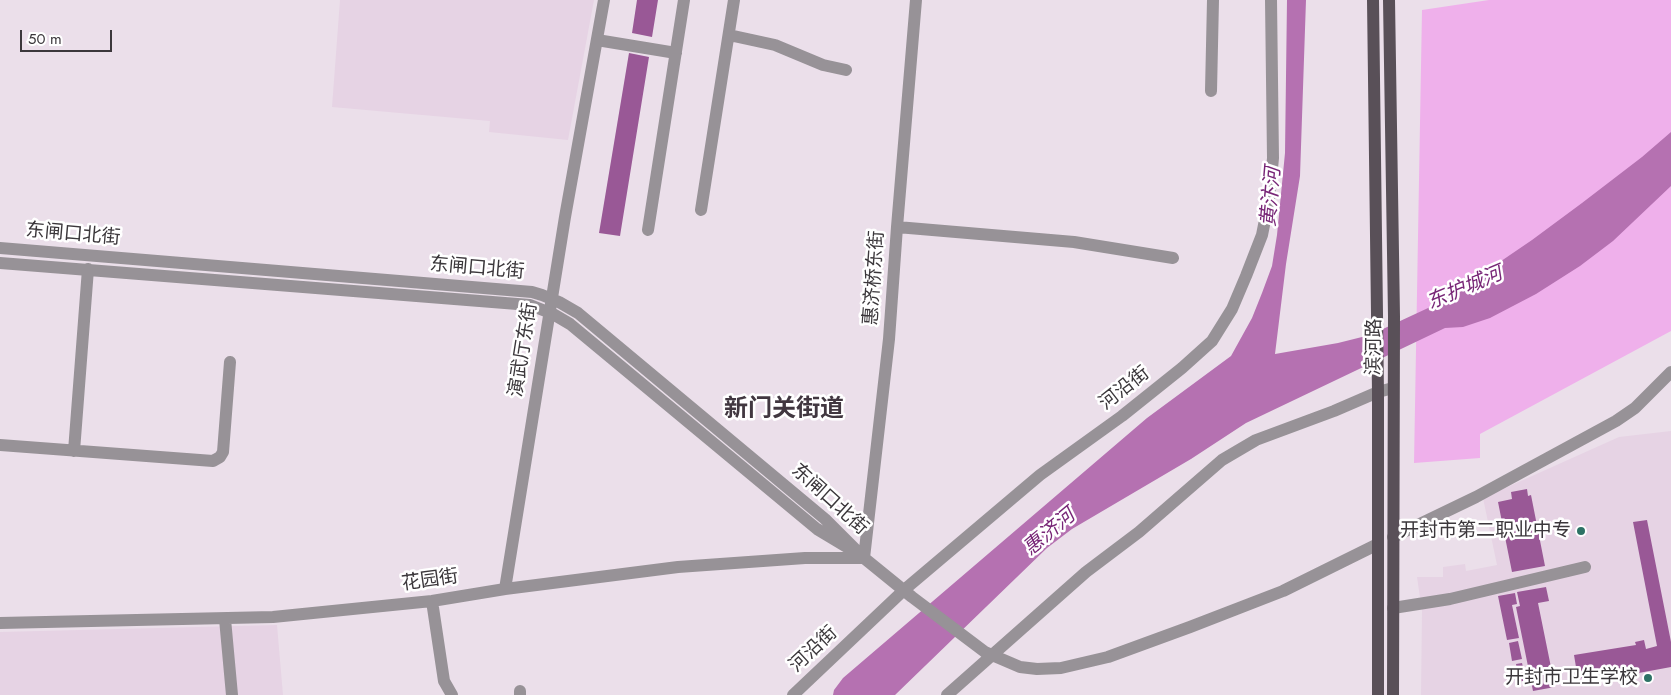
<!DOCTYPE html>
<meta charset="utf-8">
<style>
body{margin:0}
#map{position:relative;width:1671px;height:695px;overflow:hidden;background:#ebdfea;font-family:Jost,sans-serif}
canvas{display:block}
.scale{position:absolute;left:20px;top:30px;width:92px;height:22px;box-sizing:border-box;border:2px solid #3b373b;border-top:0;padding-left:6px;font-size:15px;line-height:18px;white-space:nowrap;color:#3b373b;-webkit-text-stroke:4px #fff;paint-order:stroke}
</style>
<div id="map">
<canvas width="1671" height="695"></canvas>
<div class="scale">50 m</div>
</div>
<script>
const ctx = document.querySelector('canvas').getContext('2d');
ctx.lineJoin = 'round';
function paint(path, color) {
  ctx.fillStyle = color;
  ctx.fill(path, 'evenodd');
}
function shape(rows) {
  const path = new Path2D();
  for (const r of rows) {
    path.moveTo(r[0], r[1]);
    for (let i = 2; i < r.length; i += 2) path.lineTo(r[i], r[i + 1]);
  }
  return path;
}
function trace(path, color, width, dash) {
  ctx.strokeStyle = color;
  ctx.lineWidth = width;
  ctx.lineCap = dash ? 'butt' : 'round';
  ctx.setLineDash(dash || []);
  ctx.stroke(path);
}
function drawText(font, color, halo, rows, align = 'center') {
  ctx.font = font + ' Jost,"Noto Sans SC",sans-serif';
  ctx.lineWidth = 5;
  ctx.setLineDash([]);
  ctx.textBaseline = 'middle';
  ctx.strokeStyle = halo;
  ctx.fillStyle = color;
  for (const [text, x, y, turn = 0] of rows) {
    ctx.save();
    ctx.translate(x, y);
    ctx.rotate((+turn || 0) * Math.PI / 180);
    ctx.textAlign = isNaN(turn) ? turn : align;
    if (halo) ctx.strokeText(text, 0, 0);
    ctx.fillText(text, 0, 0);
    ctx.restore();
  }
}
paint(shape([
 [340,0,594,0,568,140,489,132,490,121,332,107],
 [1671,431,1671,695,1421,695,1422,611,1417,577,1443,577,1443,567,1465,564,1466,571,1497,565,1483,498,1619,437],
 [277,625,283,695,0,695,0,632]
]), '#e6d3e4');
paint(shape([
 [1489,0,1671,0,1671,331,1480,434,1480,458,1414,463,1422,10]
]), '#efb0eb');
paint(shape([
 [1287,0,1306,0,1300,176,1286,264,1275,354,1338,343,1370,335,1441,302,1532,240,1582,203,1642,157,1671,132,1671,186,1613,241,1580,266,1536,294,1490,318,1463,327,1445,328,1246,423,1191,459,1072,529,1047,548,895,695,833,695,834,690,843,678,1147,418,1231,356,1252,318,1262,293,1272,266,1277,235,1285,153]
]), '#b571b1');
paint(shape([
 [637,0,658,0,652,37,632,33],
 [629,53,649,57,620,236,599,233],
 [1527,489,1528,496,1531,495,1545,566,1512,572,1498,502,1512,499,1511,492],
 [1647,520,1671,642,1671,667,1617,677,1616,672,1578,679,1574,655,1636,645,1635,642,1644,640,1646,649,1657,646,1633,522],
 [1546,587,1549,601,1538,603,1555,687,1533,691,1516,607,1520,606,1517,592],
 [1515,593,1517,604,1512,605,1519,638,1507,640,1498,596],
 [1518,641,1522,659,1512,661,1509,643],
 [1522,663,1526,680,1519,682,1516,664]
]), '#995896');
trace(shape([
 [729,35,775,45,823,65,846,70],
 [597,40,676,53],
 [1211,91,1213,0],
 [701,210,734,0],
 [897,227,1074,242,1173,258],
 [648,230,684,0],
 [0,248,532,292,542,295,559,302,578,313,825,519,864,558,912,597,985,652,1020,667,1037,669,1061,668,1108,657,1190,627,1283,591,1378,544],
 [0,263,530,305,553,314,570,324,817,529,847,547],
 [0,445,213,461,220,457,223,452,230,362],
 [74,451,88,269],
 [1393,537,1476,497,1616,421,1635,408,1671,372],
 [864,558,889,339,897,227,916,0],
 [505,589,565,217,604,0],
 [432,601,444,681,452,695],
 [1393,608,1450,599,1585,567],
 [225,619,232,695],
 [0,623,273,617,432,601,505,589,678,567,805,558,864,558],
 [520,691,520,695],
 [793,695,904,590,1040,475,1122,416,1182,368,1212,341,1232,309,1246,276,1262,235,1269,200,1273,158,1271,0],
 [947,695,1086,572,1139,532,1222,460,1256,440,1334,411,1378,392,1393,388]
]), '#979297', 12);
trace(shape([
 [1373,0,1378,392,1378,695],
 [1389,0,1394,316,1393,695]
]), '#595058', 12);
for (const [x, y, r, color] of [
 [1581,531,5,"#2d7265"],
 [1648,678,5,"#2d7265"]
]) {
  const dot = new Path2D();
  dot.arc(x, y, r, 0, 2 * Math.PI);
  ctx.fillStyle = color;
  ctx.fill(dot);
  trace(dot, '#fff', 2);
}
drawText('19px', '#3b373b', '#fff', [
 ["东闸口北街",73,235,5],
 ["东闸口北街",477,269,5],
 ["惠济桥东街",875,278,-86],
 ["滨河路",1375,347,-89],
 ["演武厅东街",524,350,-81],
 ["河沿街",1125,389,-38],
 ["东闸口北街",829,500,42],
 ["花园街",430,581,-8],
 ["河沿街",814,650,-43]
]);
drawText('19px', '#3b373b', '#fff', [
 ["开封市第二职业中专",1571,531],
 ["开封市卫生学校",1638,678]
], 'right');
drawText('italic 20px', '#782677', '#fff', [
 ["黄汴河",1272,197,-85],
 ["东护城河",1465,289,-23],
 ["惠济河",1050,533,-40]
]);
drawText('bold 24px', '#413740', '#fff', [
 ["新门关街道",784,410]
]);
</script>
